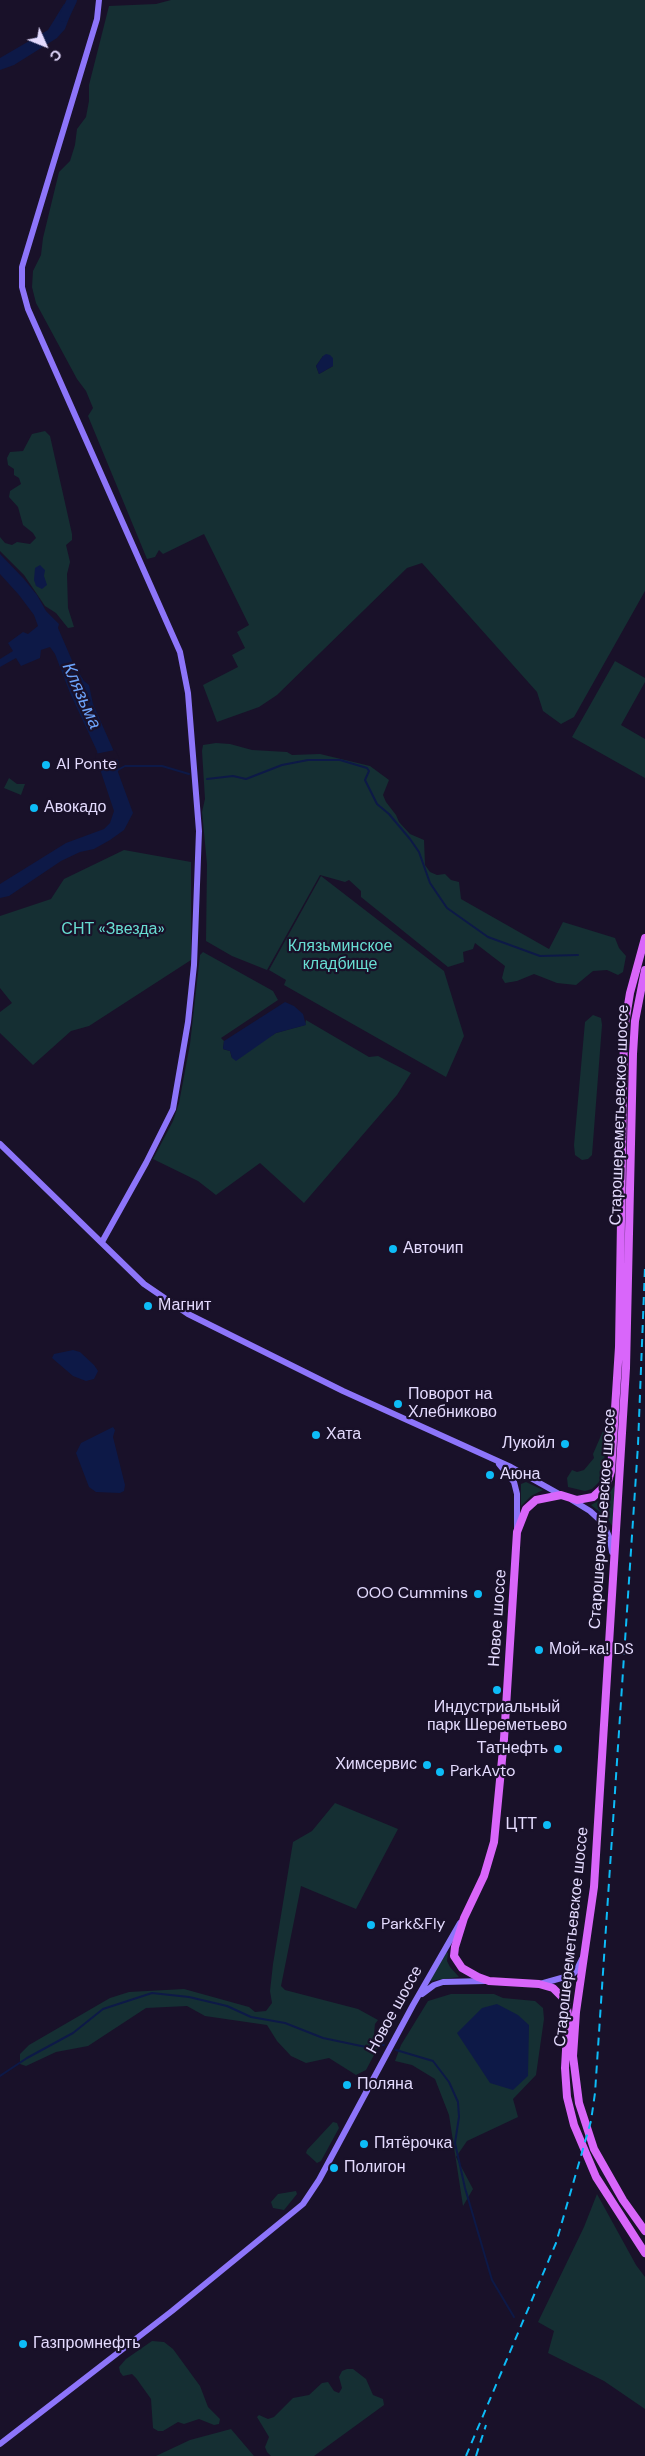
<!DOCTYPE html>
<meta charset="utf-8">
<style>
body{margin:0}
#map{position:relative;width:645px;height:2456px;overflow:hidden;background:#191129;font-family:"DM Sans",sans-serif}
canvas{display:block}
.north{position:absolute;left:20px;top:20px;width:50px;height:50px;-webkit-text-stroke:4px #191129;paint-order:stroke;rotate:134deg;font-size:14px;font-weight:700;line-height:20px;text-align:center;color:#e4dbfe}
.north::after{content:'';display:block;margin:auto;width:18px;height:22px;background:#e4dbfe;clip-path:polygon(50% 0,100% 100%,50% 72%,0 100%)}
</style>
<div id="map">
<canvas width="645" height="2456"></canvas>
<div class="north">С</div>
</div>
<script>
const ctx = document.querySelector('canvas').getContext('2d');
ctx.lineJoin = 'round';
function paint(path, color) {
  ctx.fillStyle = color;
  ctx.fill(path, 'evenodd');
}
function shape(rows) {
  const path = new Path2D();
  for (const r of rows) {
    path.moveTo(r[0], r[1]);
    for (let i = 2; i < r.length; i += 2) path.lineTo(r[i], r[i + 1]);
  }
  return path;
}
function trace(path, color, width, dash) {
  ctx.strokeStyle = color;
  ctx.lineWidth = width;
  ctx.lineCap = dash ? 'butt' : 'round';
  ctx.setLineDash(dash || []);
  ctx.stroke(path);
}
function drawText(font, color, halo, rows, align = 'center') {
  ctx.font = font + ' "DM Sans",sans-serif';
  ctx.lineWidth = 4.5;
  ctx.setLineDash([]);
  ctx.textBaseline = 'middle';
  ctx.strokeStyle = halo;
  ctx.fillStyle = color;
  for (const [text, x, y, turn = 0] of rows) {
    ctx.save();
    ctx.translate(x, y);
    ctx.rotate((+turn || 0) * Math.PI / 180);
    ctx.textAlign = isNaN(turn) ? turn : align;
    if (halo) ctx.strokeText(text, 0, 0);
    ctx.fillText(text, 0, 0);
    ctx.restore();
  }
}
paint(shape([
 [171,0,645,0,645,591,574,717,561,724,543,711,537,692,422,563,407,568,277,695,259,707,217,722,203,685,238,667,232,655,245,648,237,632,249,625,204,534,163,554,159,550,155,557,147,559,88,416,93,408,86,391,77,379,36,303,32,287,33,271,41,255,43,238,59,172,70,161,75,145,77,129,86,117,89,101,89,85,109,6,156,4],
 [323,356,333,366,319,374,316,366],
 [45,431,50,436,72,534,72,540,66,545,70,562,67,574,68,608,74,627,68,628,56,613,45,606,24,575,0,551,0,537,5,543,12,545,17,542,30,544,36,538,33,533,23,525,18,507,9,497,10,491,21,484,19,478,14,475,14,469,8,465,7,458,10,452,23,451,32,434],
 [615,661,645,678,645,682,621,725,645,739,645,778,572,737],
 [216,743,230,744,252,750,287,752,292,755,320,754,370,766,389,780,383,795,386,802,396,815,399,822,410,834,424,840,425,865,430,872,437,875,445,874,451,880,459,882,461,899,549,949,563,922,615,938,619,948,626,956,623,972,618,975,607,970,593,971,576,985,557,983,534,974,517,981,505,983,502,978,505,966,475,943,473,949,463,952,464,962,448,967,361,897,361,891,349,880,345,882,320,875,267,970,232,956,206,941,207,864,202,812,205,799,202,751,203,745],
 [9,778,17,784,25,784,21,795,4,788],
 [124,850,191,862,191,960,89,1026,71,1031,33,1065,0,1033,0,1012,12,1003,0,988,0,916,51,899,64,879],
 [321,876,444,971,464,1036,446,1077,284,985,286,980,269,970],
 [203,952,273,991,278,1000,221,1038,224,1041,223,1049,230,1051,232,1058,276,1033,305,1025,306,1020,369,1057,378,1056,411,1073,397,1095,304,1203,260,1163,216,1195,198,1181,153,1159,173,1121,179,1103,190,1044,200,955],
 [593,1015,601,1018,602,1025,592,1155,588,1159,582,1160,575,1155,574,1145,585,1022],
 [603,1431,606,1431,604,1466,600,1481,592,1489,585,1491,568,1487,567,1478,572,1470,577,1472,584,1470,594,1458,593,1454],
 [526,1482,543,1490,531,1496,521,1506,521,1484],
 [615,1485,613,1527,606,1517,591,1505,607,1496],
 [335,1803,398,1829,356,1909,301,1886,281,1986,285,1990,358,2009,378,2020,375,2024,374,2034,382,2040,366,2070,356,2075,329,2058,306,2063,291,2056,277,2041,267,2025,205,2016,187,2006,146,2008,88,2046,56,2052,26,2066,20,2064,20,2054,29,2045,110,1998,129,1992,184,1989,249,2007,255,2012,266,2011,272,2003,270,1991,273,1964,293,1842,312,1831],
 [446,1952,448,1953,447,1961,450,1967,459,1977,429,1981],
 [451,1994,494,1994,503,1998,535,2001,543,2008,544,2019,536,2075,513,2099,518,2117,467,2141,456,2157,473,2189,463,2206,449,2115,435,2079,412,2065,395,2061,401,2045,428,2001],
 [333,2122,337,2123,339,2128,321,2161,317,2163,306,2153,307,2150],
 [296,2191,297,2194,284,2210,273,2208,271,2202,278,2194],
 [597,2194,636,2265,645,2277,645,2409,604,2381,548,2353,554,2331,538,2322,584,2227],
 [152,2341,164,2342,173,2349,200,2386,208,2407,220,2419,219,2424,214,2425,199,2419,184,2424,178,2422,163,2431,158,2431,153,2428,151,2399,136,2378,132,2374,123,2376,120,2372,119,2367,126,2359],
 [347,2369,353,2369,366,2379,373,2395,383,2399,384,2405,314,2456,271,2456,267,2452,265,2447,269,2437,257,2417,259,2415,268,2419,274,2417,293,2398,309,2395,322,2383,328,2382,334,2391,339,2393,342,2388,339,2377,342,2371],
 [231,2429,254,2456,156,2456,190,2440]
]), '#152f33');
paint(shape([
 [64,4,74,5,65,29,57,38,14,65,0,70,0,58,48,30],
 [326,354,330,355,333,358,333,366,319,374,316,366,323,356],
 [0,554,24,579,37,595,46,611,59,624,58,628,74,665,84,681,89,685,93,704,119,763,118,772,133,813,124,830,110,840,94,849,80,852,61,861,9,896,0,898,0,884,66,843,104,829,110,823,114,811,100,769,97,751,70,693,55,654,50,647,41,650,40,658,21,666,16,658,0,667,0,659,13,651,8,643,23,632,28,634,38,626,34,615,19,595,0,574],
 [40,565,45,570,44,576,47,585,42,589,36,586,34,580,35,568],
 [285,1002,294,1006,303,1014,306,1025,276,1033,236,1061,232,1058,230,1051,223,1049,224,1041],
 [73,1350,80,1352,94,1365,98,1371,94,1379,86,1381,73,1376,52,1358,54,1354],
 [113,1427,115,1430,113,1437,125,1485,124,1491,120,1493,96,1492,89,1487,76,1453,81,1443],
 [497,2004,518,2015,529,2025,528,2076,513,2090,490,2083,457,2033,482,2008]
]), '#0d1947');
paint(shape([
 [115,750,120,759,97,764,95,754]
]), '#191129');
trace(shape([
 [116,771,125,766,162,766,189,774],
 [207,779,233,776,246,779,282,765,308,760,340,760,367,768,369,771,365,780,377,804,389,814,410,839,419,852,430,883,447,908,488,937,540,956,578,955],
 [396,2050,433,2061,449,2082,458,2102,459,2117,455,2143,465,2188,492,2280,514,2317],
 [0,2076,27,2058,73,2033,103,2009,152,1993,189,1997,227,2006,251,2017,285,2023,323,2038,366,2047,384,2045]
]), '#0d1947', 2);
trace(shape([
 [64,17,72,0]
]), '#0d1947', 10);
trace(shape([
 [99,0,97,19,22,267,22,287,28,309,180,652,188,693,199,831,194,965,188,1022,173,1109,146,1163,102,1242],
 [0,1144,144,1284,188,1314,343,1391,511,1467,561,1495],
 [499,1464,514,1482,517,1494,517,1530],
 [572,1500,590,1511,603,1523,610,1539,612,1552],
 [540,1984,572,1975,576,1971,582,1959],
 [422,1994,434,1985,443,1982,485,1981],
 [0,2444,172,2311,303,2204,319,2180,413,2005,460,1923]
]), '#8d75fa', 6);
trace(shape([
 [645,938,630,993,624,1030,619,1347,611,1471,607,1484,593,1497,577,1500,561,1495,536,1500,526,1509,517,1532,504,1739,494,1842,484,1876,464,1918,455,1947,454,1956,462,1968,478,1977,489,1981,539,1984,553,1988,566,2001,568,2015,565,2068,567,2097,574,2125,596,2177,645,2253],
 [645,970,635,1021,633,1054,626,1368,594,1887,576,2012,573,2056,579,2103,594,2149,623,2200,645,2231]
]), '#d966fa', 8);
trace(shape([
 [466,2456,556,2243,591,2121,595,2093,638,1445,645,1267],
 [476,2456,486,2425]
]), '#0dbcf7', 2, [8, 6]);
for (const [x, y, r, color] of [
 [46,765,5,"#0dbcf7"],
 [34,808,5,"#0dbcf7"],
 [393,1249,5,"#0dbcf7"],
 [148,1306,5,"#0dbcf7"],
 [398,1404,5,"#0dbcf7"],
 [316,1435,5,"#0dbcf7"],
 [565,1444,5,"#0dbcf7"],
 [490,1475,5,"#0dbcf7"],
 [478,1594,5,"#0dbcf7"],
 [539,1650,5,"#0dbcf7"],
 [497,1690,5,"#0dbcf7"],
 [558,1749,5,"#0dbcf7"],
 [427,1765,5,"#0dbcf7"],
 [440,1772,5,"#0dbcf7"],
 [547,1825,5,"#0dbcf7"],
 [371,1925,5,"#0dbcf7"],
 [347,2085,5,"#0dbcf7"],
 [364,2144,5,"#0dbcf7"],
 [334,2168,5,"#0dbcf7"],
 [23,2344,5,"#0dbcf7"]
]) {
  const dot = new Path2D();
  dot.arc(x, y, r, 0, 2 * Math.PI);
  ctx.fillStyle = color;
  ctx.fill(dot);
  trace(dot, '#191129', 2);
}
drawText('16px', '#e4dbfe', '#191129', [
 ["Al Ponte",56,765],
 ["Авокадо",44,808],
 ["Авточип",403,1249],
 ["Магнит",158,1306],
 ["Поворот на",408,1395],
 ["Хлебниково",408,1413],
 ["Хата",326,1435],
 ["Лукойл",555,1444,"right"],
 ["Аюна",500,1475],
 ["OOO Cummins",468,1594,"right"],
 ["Мой-ка! DS",549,1650],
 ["Индустриальный",497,1708,"center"],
 ["парк Шереметьево",497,1726,"center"],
 ["Татнефть",548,1749,"right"],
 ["Химсервис",417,1765,"right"],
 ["ParkAvto",450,1772],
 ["ЦТТ",537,1825,"right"],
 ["Park&Fly",381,1925],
 ["Поляна",357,2085],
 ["Пятёрочка",374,2144],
 ["Полигон",344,2168],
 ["Газпромнефть",33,2344]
], 'left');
drawText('16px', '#68ddd2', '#191129', [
 ["СНТ «Звезда»",113,930],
 ["Клязьминское",340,947],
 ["кладбище",340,965]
]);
drawText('16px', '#e4dbfe', '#191129', [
 ["Старошереметьевское шоссе",620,1115,-88],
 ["Старошереметьевское шоссе",603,1519,-86],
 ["Новое шоссе",498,1618,-86],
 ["Старошереметьевское шоссе",572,1937,-84],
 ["Новое шоссе",395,2010,-61]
]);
drawText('italic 18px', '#6ca3fa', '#191129', [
 ["Клязьма",81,696,66]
]);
</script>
